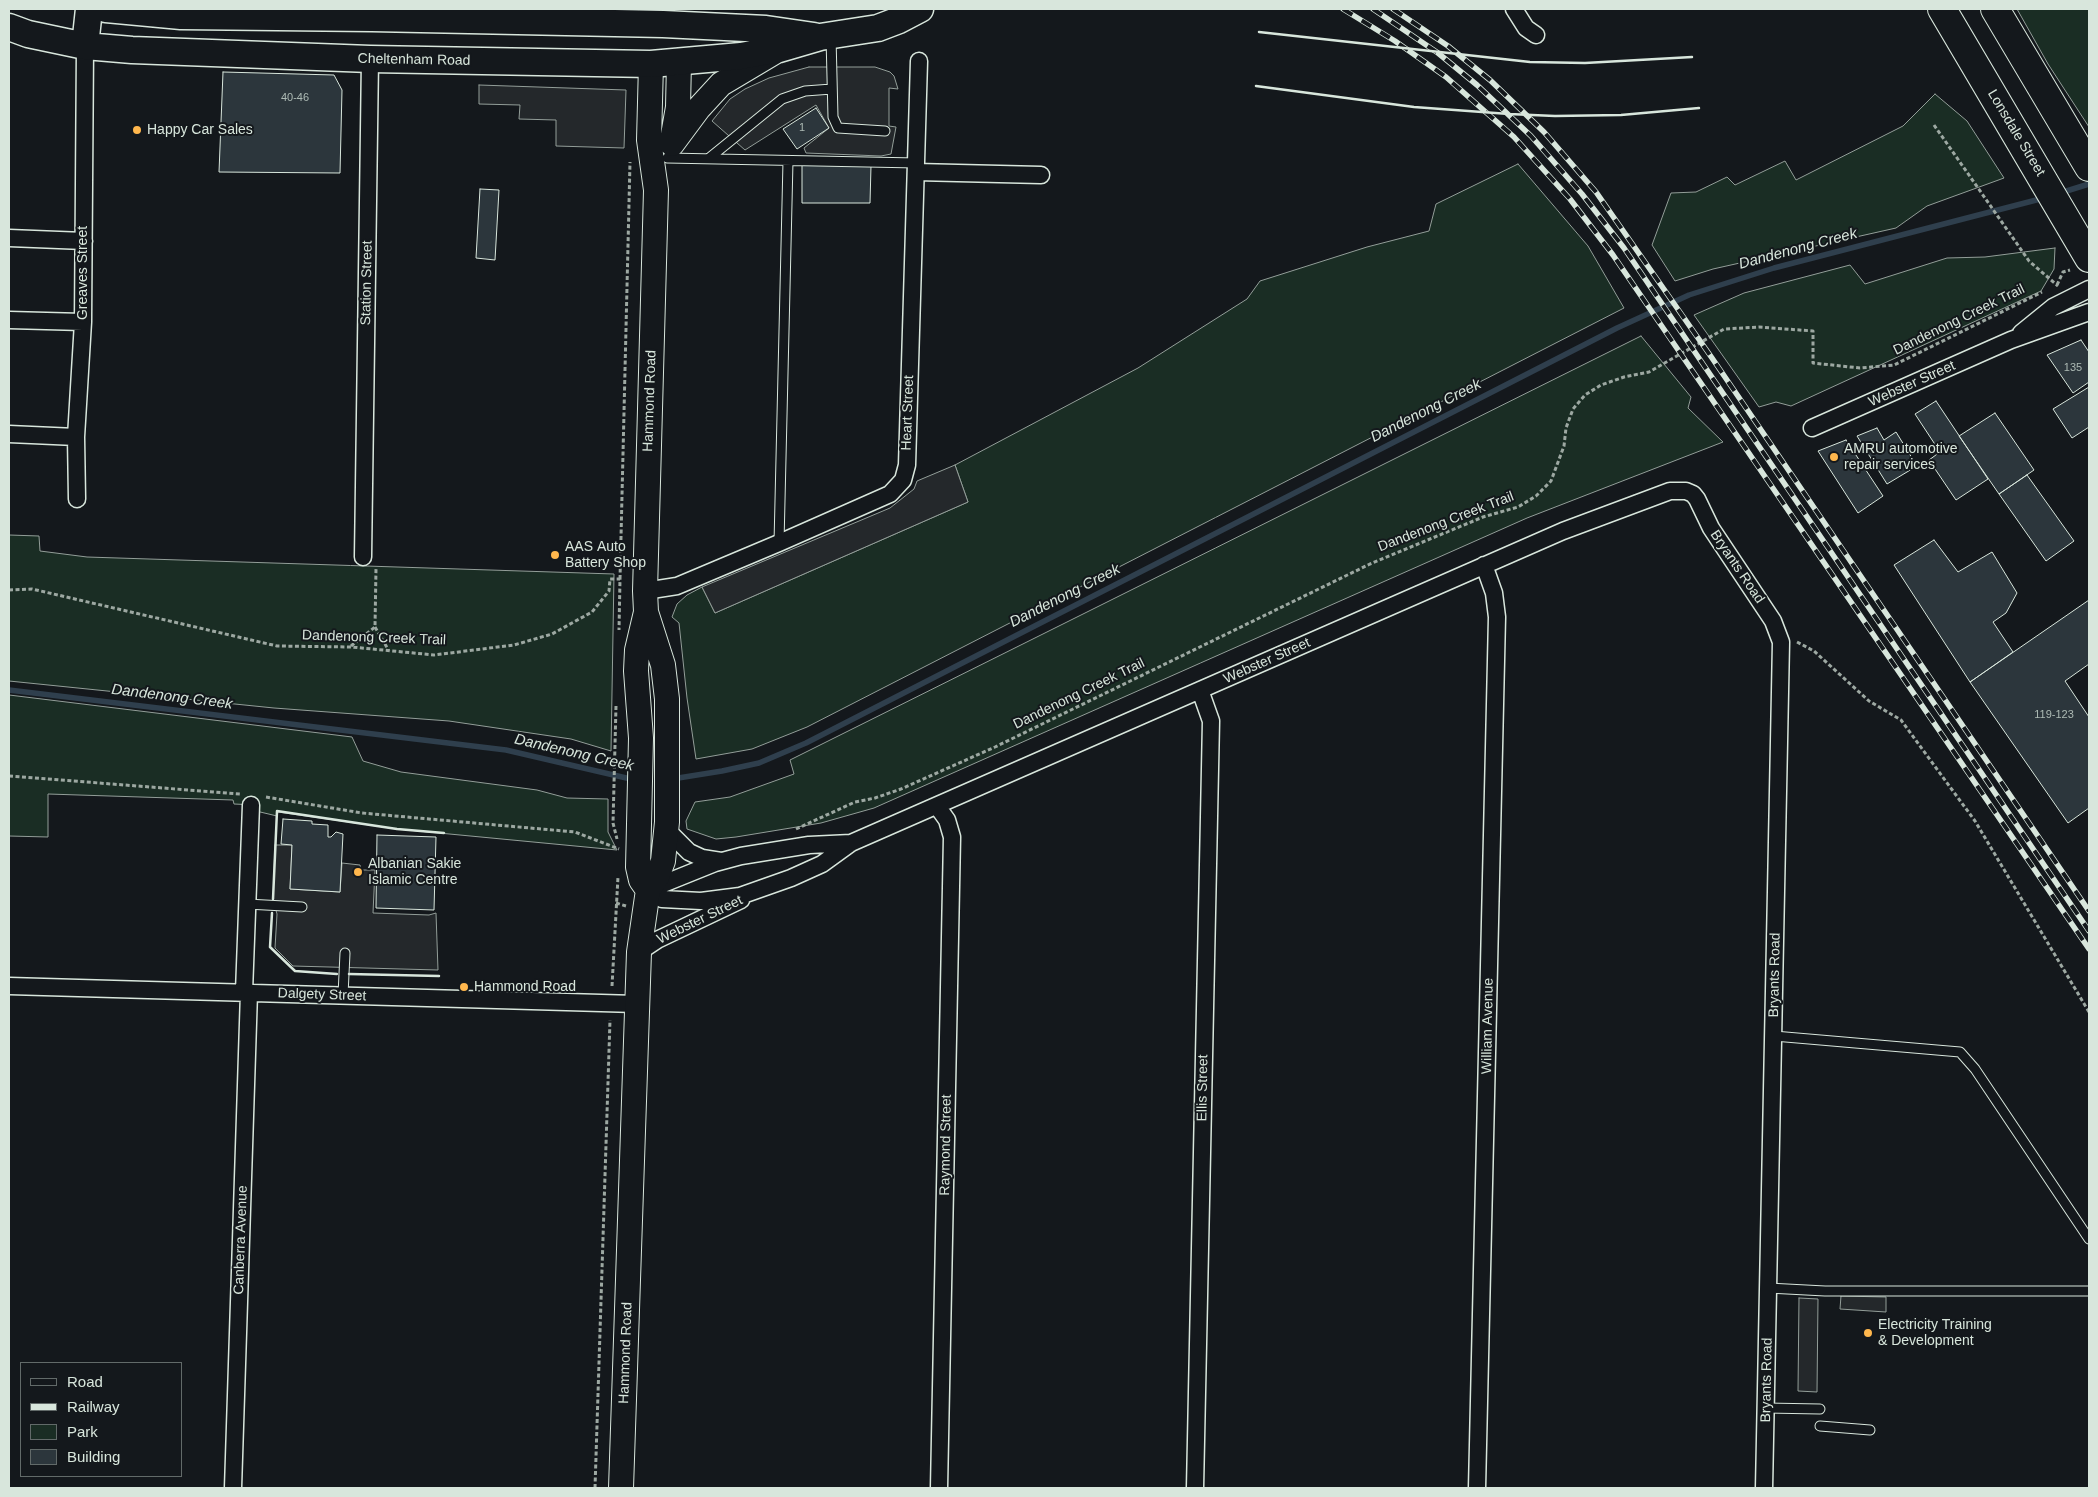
<!DOCTYPE html>
<style>
body{margin:0}
#map{position:relative;width:2098px;height:1497px;overflow:hidden;background:#14181c;font-family:Arial,sans-serif}
canvas{display:block}
.frame{position:absolute;inset:0;border:10px solid #d8e6dc;pointer-events:none}
.legend{position:absolute;left:20px;top:1362px;width:162px;height:115px;box-sizing:border-box;background:#14181c;border:1px solid #626a69;margin:0;padding:6px 9px;list-style:none;font-size:15px;color:#d8e6dc}
.legend li{display:flex;align-items:center;gap:10px;height:25px}
.legend b{width:25px;border:1px solid #626a69}
</style>
<div id="map">
<canvas width="2098" height="1497"></canvas>
<div class="frame"></div>
<ul class="legend">
<li><b style="height:6px;background:#14181c"></b>Road</li>
<li><b style="height:6px;background:#d8e6dc"></b>Railway</li>
<li><b style="height:14px;background:#1a2d24"></b>Park</li>
<li><b style="height:14px;background:#2c363c"></b>Building</li>
</ul>
</div>
<script>
const ctx = document.querySelector('canvas').getContext('2d');
ctx.lineJoin = 'round';
function paint(path, color) {
  ctx.fillStyle = color;
  ctx.fill(path, 'evenodd');
}
function shape(rows) {
  const path = new Path2D();
  for (const r of rows) {
    path.moveTo(r[0], r[1]);
    for (let i = 2; i < r.length; i += 2) path.lineTo(r[i], r[i + 1]);
  }
  return path;
}
function trace(path, color, width, dash) {
  ctx.strokeStyle = color;
  ctx.lineWidth = width;
  ctx.lineCap = dash ? 'butt' : 'round';
  ctx.setLineDash(dash || []);
  ctx.stroke(path);
}
function drawText(font, color, halo, rows, align = 'center') {
  ctx.font = font + ' Arial,sans-serif';
  ctx.lineWidth = 4;
  ctx.setLineDash([]);
  ctx.textBaseline = 'middle';
  ctx.strokeStyle = halo;
  ctx.fillStyle = color;
  for (const [text, x, y, turn = 0] of rows) {
    ctx.save();
    ctx.translate(x, y);
    ctx.rotate((+turn || 0) * Math.PI / 180);
    ctx.textAlign = isNaN(turn) ? turn : align;
    if (halo) ctx.strokeText(text, 0, 0);
    ctx.fillText(text, 0, 0);
    ctx.restore();
  }
}
const green = shape([
 [2017,9,2089,9,2089,127,2048,64,2017,9],
 [1935,94,1967,121,2004,178,1927,206,1896,228,1713,269,1675,281,1652,245,1671,193,1696,192,1727,177,1735,185,1785,161,1796,180,1903,126,1935,94],
 [1518,164,1588,246,1624,308,807,727,752,749,696,759,687,698,679,623,672,617,677,604,687,595,702,587,715,613,968,502,955,465,1138,368,1247,299,1260,281,1367,247,1429,231,1436,204,1518,164],
 [2055,248,2054,269,2041,291,1791,406,1776,402,1759,407,1694,315,1744,293,1850,265,1865,284,1947,258,1985,257,2055,248],
 [1641,336,1691,397,1688,408,1723,442,1527,518,874,808,821,823,736,837,716,839,687,829,686,821,695,802,730,797,794,774,790,760,1641,336],
 [9,535,39,536,40,551,87,557,614,574,611,751,571,739,449,721,274,708,9,681,9,535],
 [9,695,352,737,363,761,401,772,537,790,567,798,608,799,608,832,617,850,397,829,278,812,277,816,256,811,256,805,234,804,233,800,48,794,48,837,9,836,9,695]
]);
paint(green, '#1a2d24');
trace(green, '#939e99', 1);
const parking = shape([
 [809,67,875,67,890,72,894,76,898,89,889,88,889,126,896,127,891,154,881,156,806,153,804,148,829,128,816,105,745,150,712,121,730,99,745,89,769,78,809,67],
 [479,85,626,90,624,148,556,146,556,120,519,119,520,105,479,104,479,85],
 [955,465,968,502,715,613,702,587,890,508,914,489,917,481,955,465],
 [275,845,292,845,290,889,340,892,342,863,360,865,361,870,375,870,373,913,429,915,436,913,438,970,293,966,275,948,277,914,273,899,275,845],
 [1841,1296,1886,1297,1886,1312,1840,1309,1841,1296],
 [1799,1298,1818,1299,1817,1392,1798,1391,1799,1298]
]);
paint(parking, '#24282b');
trace(parking, '#939e99', 1);
trace(shape([
 [2060,193,2089,184],
 [9,690,506,750,635,780],
 [672,779,722,771,759,763,806,743,1617,328,1689,295,1774,268,2044,198]
]), '#2f3f4d', 5.5);
const building = shape([
 [223,72,334,75,342,90,340,173,219,172,223,72],
 [816,108,829,128,797,149,783,129,816,108],
 [802,165,871,166,870,203,802,203,802,165],
 [480,189,499,190,495,260,476,258,480,189],
 [2081,340,2089,352,2089,382,2073,393,2047,355,2081,340],
 [2089,387,2089,427,2072,438,2053,409,2089,387],
 [1936,401,1988,479,1956,500,1929,460,1940,452,1915,414,1936,401],
 [1995,413,2034,470,1999,494,1959,436,1995,413],
 [1877,428,1884,440,1896,432,1917,466,1887,484,1857,436,1877,428],
 [1846,440,1883,496,1858,513,1818,451,1846,440],
 [2027,475,2074,541,2046,561,1999,494,2027,475],
 [1934,540,1958,572,1992,552,2017,593,2006,613,1993,622,2013,652,1970,682,1894,565,1934,540],
 [2089,600,2089,664,2065,681,2089,717,2089,808,2068,823,1970,682,2089,600],
 [283,819,312,821,312,824,328,825,328,837,331,837,336,832,343,834,340,892,290,889,292,845,281,844,283,819],
 [377,835,436,837,434,910,376,908,377,835]
]);
paint(building, '#2c363c');
trace(building, '#d8e6dc', 1);
const lane = shape([
 [831,37,833,117,838,128,885,131],
 [667,158,917,163],
 [708,159,782,99,805,91,832,89],
 [779,543,788,161],
 [247,904,302,907],
 [343,995,345,953],
 [1774,1036,1960,1052,1975,1069,2089,1239],
 [1768,1288,1825,1291,2089,1291],
 [1766,1408,1820,1409],
 [1820,1426,1870,1430]
]);
const street = shape([
 [1514,9,1526,28,1536,35],
 [916,172,1041,175],
 [9,238,84,241],
 [9,320,83,322],
 [2021,333,2053,307,2089,289],
 [1812,428,2011,340,2089,312],
 [9,434,76,437],
 [77,499,76,437,83,322,85,46],
 [363,557,370,59],
 [645,591,677,586,779,543,890,494,903,480,907,465,919,61],
 [937,806,947,820,952,837,939,1488],
 [666,829,689,852,702,858,721,861],
 [851,843,809,845,741,856,715,863,648,890,662,899,701,901,740,896,791,878,822,864,851,843,1563,531,1670,491,1686,491,1693,494,1697,499,1711,528,1773,621,1781,642,1764,1488],
 [639,952,657,940,741,900],
 [9,986,636,1004],
 [244,992,251,805],
 [233,1488,249,992],
 [1195,1488,1211,721,1200,690],
 [1477,1488,1497,617,1494,593,1484,565]
]);
const secondary = shape([
 [672,141,678,107,679,62],
 [672,144,698,109,721,84,773,53],
 [646,612,637,650,636,671,641,738,638,867,641,880,648,890],
 [621,1488,639,952,648,890,657,877,663,861,667,822,667,699,663,665,646,612,645,591,656,190,649,140,651,64]
]);
const primary = shape([
 [106,9,181,16,372,18,663,24,766,29,814,36],
 [9,27,28,34,85,46,132,50,370,59,651,64,741,56,779,49,820,37,878,28,899,20,920,9],
 [85,46,89,9]
]);
const highway = shape([
 [1942,9,2089,258],
 [1995,9,2089,167]
]);
trace(lane, '#d8e6dc', 11);
trace(street, '#d8e6dc', 19);
trace(secondary, '#d8e6dc', 26);
trace(primary, '#d8e6dc', 29);
trace(highway, '#d8e6dc', 30);
trace(shape([
 [1934,125,2029,261,2058,286],
 [2057,285,2063,272,2070,270],
 [620,579,630,162],
 [9,590,32,589,277,646,351,647,434,655,514,645,552,634,592,612,609,591,610,579,620,579,619,630],
 [375,627,389,651],
 [1797,642,1814,651,1869,701,1901,720,1975,821,2089,1012],
 [351,646,375,627,376,569],
 [616,706,613,823,617,839],
 [9,776,240,794],
 [266,797,362,813,575,832,619,849],
 [796,829,855,802,875,798,901,789,995,747,1370,564,1483,517,1518,507,1536,496,1551,481,1564,446,1566,428,1573,409,1585,395,1601,385,1624,377,1649,372,1724,329,1759,327,1813,331,1813,363,1860,368,1894,365,2042,292],
 [616,903,626,906],
 [612,986,618,877],
 [595,1488,610,1020]
]), '#9da8a2', 3, [4, 2.5]);
trace(lane, '#14181c', 9);
trace(street, '#14181c', 16);
trace(secondary, '#14181c', 24);
trace(primary, '#14181c', 26);
trace(highway, '#14181c', 28);
const rail = shape([
 [1343,9,1395,41,1446,77,1514,137,1570,199,1613,255,2089,949],
 [1373,9,1438,53,1477,85,1531,136,1582,194,1624,248,2089,931],
 [1393,9,1448,46,1490,80,1544,132,1596,192,1712,358,2089,911]
]);
trace(rail, '#d8e6dc', 5.5);
trace(rail, '#14181c', 4, [11]);
trace(shape([
 [1259,32,1530,62,1585,63,1692,57],
 [1256,86,1414,107,1509,114,1555,116,1621,115,1699,108],
 [273,899,277,811,397,829,444,833],
 [272,913,270,947,295,971,337,974],
 [349,974,439,976]
]), '#d8e6dc', 2.5);
for (const [x, y, r, color] of [
 [137,130,5,"#ffb74d"],
 [1834,457,5,"#ffb74d"],
 [555,555,5,"#ffb74d"],
 [358,872,5,"#ffb74d"],
 [464,987,5,"#ffb74d"],
 [1868,1333,5,"#ffb74d"]
]) {
  const dot = new Path2D();
  dot.arc(x, y, r, 0, 2 * Math.PI);
  ctx.fillStyle = color;
  ctx.fill(dot);
  trace(dot, '#14181c', 2);
}
drawText('11px', '#adbab4', null, [
 ["40-46",295,98],
 ["1",802,128],
 ["135",2073,368],
 ["119-123",2054,715]
]);
drawText('14px', '#d8e6dc', '#14181c', [
 ["Cheltenham Road",414,60,1],
 ["Lonsdale Street",2016,133,59],
 ["Greaves Street",83,273,-90],
 ["Station Street",367,283,-89],
 ["Dandenong Creek Trail",1959,320,-26],
 ["Webster Street",1912,384,-24],
 ["Hammond Road",650,401,-88],
 ["Heart Street",908,413,-88],
 ["Dandenong Creek Trail",1446,522,-21],
 ["Bryants Road",1737,567,56],
 ["Dandenong Creek Trail",374,638,2],
 ["Webster Street",1267,661,-24],
 ["Dandenong Creek Trail",1079,694,-26],
 ["Webster Street",700,920,-26],
 ["Bryants Road",1775,975,-89],
 ["Dalgety Street",322,995,2],
 ["William Avenue",1488,1026,-89],
 ["Ellis Street",1203,1088,-89],
 ["Raymond Street",946,1145,-89],
 ["Canberra Avenue",241,1240,-88],
 ["Hammond Road",626,1353,-88],
 ["Bryants Road",1767,1380,-89]
]);
drawText('14px', '#d8e6dc', '#14181c', [
 ["Happy Car Sales",147,130],
 ["AMRU automotive",1844,449],
 ["repair services",1844,465],
 ["AAS Auto",565,547],
 ["Battery Shop",565,563],
 ["Albanian Sakie",368,864],
 ["Islamic Centre",368,880],
 ["Hammond Road",474,987],
 ["Electricity Training",1878,1325],
 ["& Development",1878,1341]
], 'left');
drawText('italic 15px', '#d8e6dc', '#14181c', [
 ["Dandenong Creek",1798,249,-15],
 ["Dandenong Creek",1426,411,-27],
 ["Dandenong Creek",1065,596,-27],
 ["Dandenong Creek",172,697,7],
 ["Dandenong Creek",574,753,13]
]);
</script>
